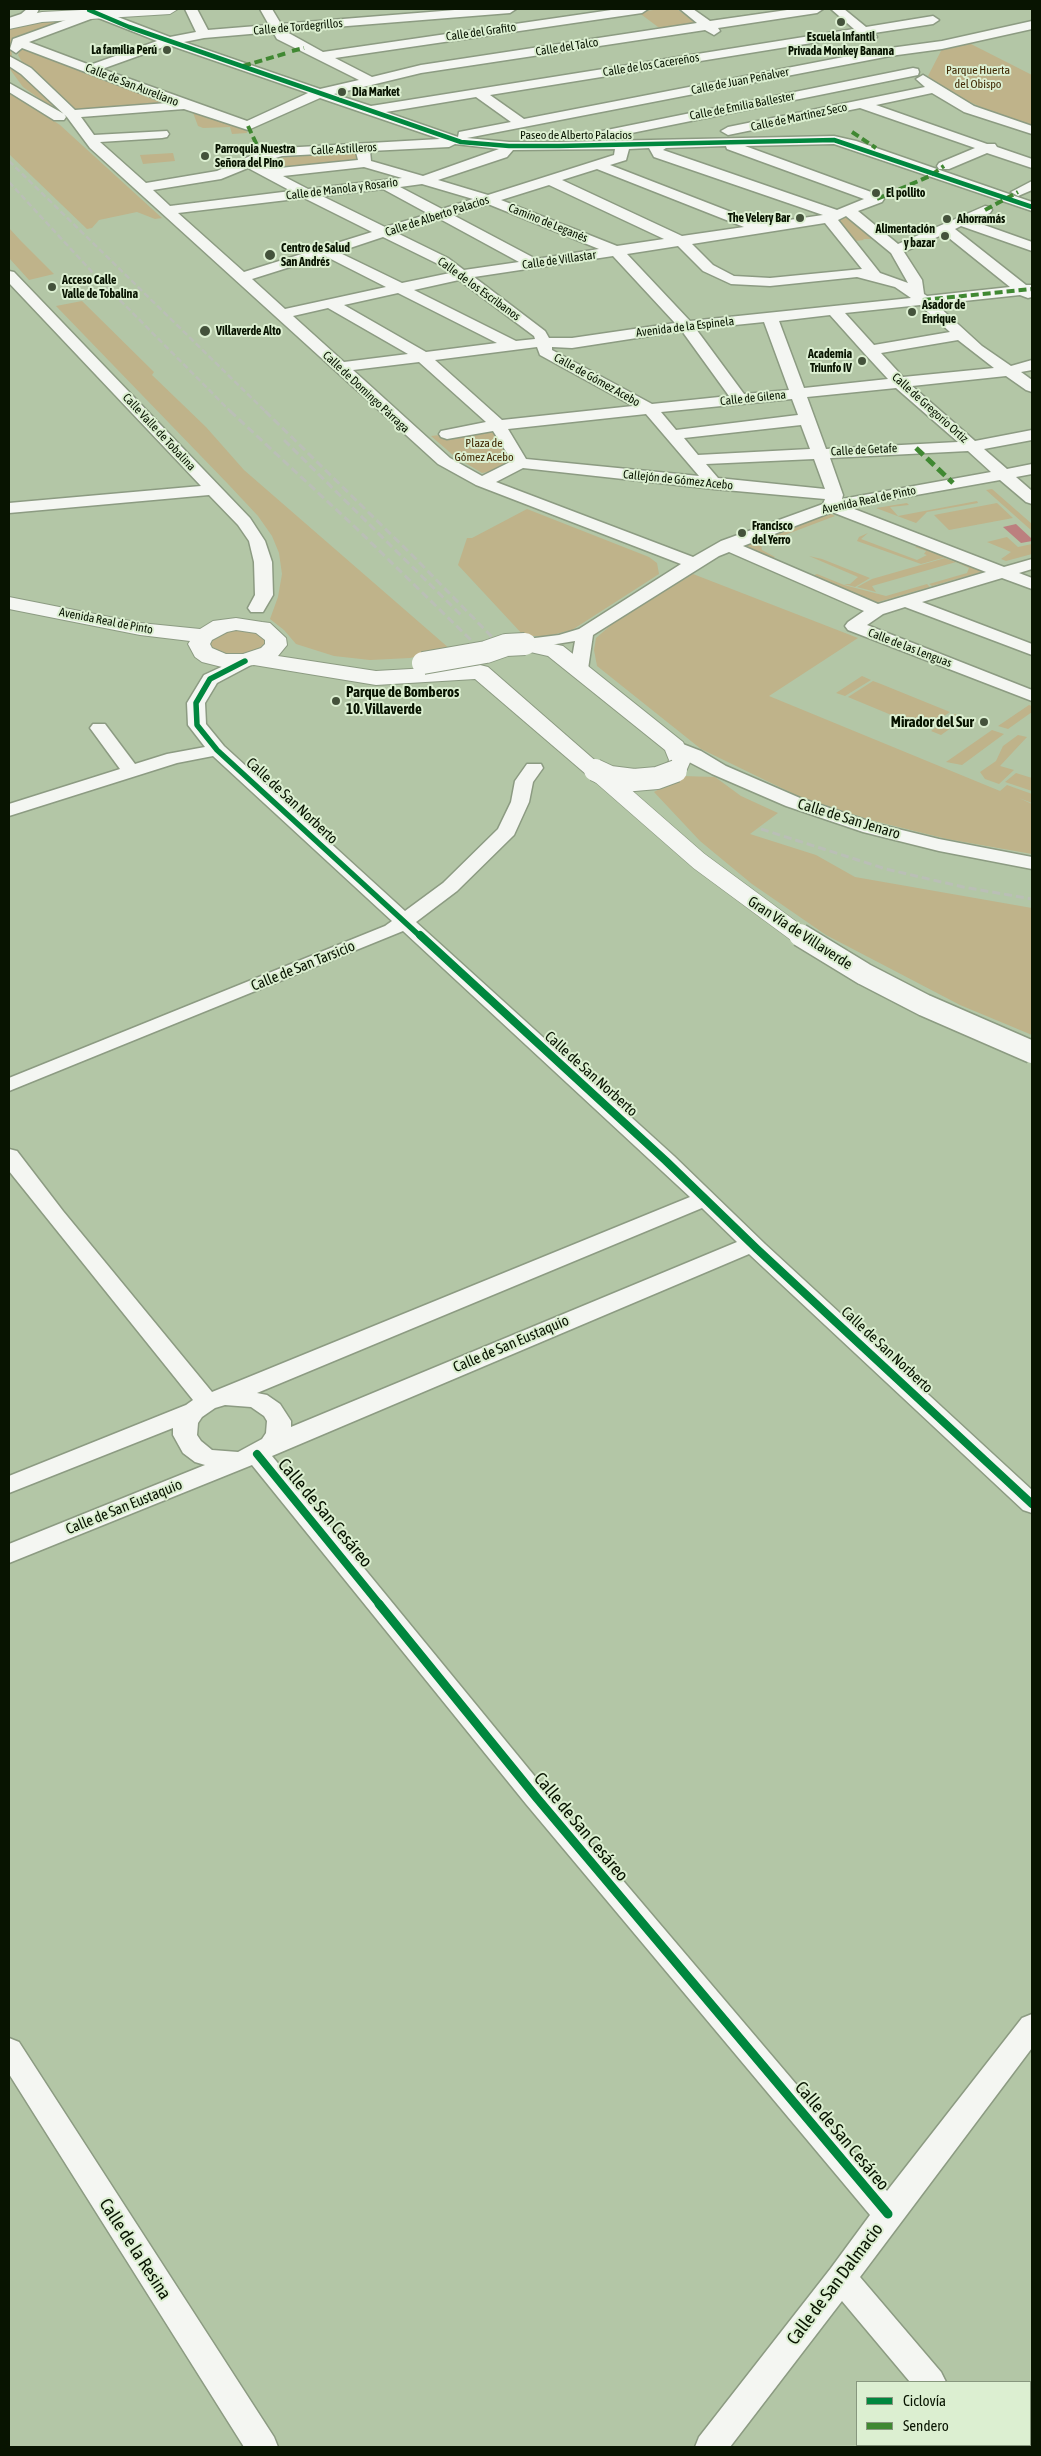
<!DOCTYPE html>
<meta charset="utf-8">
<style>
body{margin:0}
#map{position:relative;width:1041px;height:2456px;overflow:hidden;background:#b3c6a6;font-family:"Asap Condensed",sans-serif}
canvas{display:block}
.frame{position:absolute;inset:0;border:10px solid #081401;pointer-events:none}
.legend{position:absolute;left:856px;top:2381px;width:175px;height:65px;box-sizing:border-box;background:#dcefd1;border:1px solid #87977e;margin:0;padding:6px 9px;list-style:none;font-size:15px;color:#081401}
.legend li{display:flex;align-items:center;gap:10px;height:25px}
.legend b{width:25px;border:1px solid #87977e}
</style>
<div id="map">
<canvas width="1041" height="2456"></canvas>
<div class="frame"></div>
<ul class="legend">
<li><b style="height:6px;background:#00873e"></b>Ciclovía</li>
<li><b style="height:6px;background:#408832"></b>Sendero</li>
</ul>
</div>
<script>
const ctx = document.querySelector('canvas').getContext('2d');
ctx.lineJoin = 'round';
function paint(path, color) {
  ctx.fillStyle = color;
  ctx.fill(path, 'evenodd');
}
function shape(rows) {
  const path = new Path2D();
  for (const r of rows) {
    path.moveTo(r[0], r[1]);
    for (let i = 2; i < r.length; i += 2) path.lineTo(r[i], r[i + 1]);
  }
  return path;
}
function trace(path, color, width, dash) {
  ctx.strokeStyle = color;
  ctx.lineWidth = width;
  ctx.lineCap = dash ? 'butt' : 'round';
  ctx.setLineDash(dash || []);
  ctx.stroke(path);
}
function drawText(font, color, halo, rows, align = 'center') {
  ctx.font = font + ' "Asap Condensed",sans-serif';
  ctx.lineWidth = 4;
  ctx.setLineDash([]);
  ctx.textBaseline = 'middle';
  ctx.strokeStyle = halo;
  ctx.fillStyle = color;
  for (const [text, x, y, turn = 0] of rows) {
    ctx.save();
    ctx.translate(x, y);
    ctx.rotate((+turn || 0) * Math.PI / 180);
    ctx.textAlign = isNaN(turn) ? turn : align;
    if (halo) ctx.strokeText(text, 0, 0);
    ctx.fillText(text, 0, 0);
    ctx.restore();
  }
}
paint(shape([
 [661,9,677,9,697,24,662,30,638,12],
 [83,17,11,48,12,56,9,55,9,27,35,21],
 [969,43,1032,75,1032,125,999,115,965,100,944,89,928,76,942,49],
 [21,49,179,104,76,112,25,67,18,55],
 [9,61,18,69,59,108,47,104,23,87,9,68],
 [9,91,60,125,162,218,155,219,137,212,99,220,92,228,87,229,9,154],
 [192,110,246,128,247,133,232,134,230,127,203,128,198,126],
 [359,152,361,160,280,168,273,168,264,164,268,160,277,158],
 [173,153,175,161,143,164,140,155],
 [847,217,849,218,875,239,863,239,864,240,856,241,838,220],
 [9,228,21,241,54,274,29,280,9,258],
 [82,301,154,372,152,375,206,427,244,470,450,649,410,658,370,660,334,656,296,644,284,630,270,619,278,597,282,574,279,553,272,536,258,516,228,484,56,306],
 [493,429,515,461,493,471,482,473,454,456,431,436],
 [992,489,1032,524,1032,531,986,490],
 [977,501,978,503,927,512,916,523,876,508,907,503,909,505,890,507,898,516],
 [997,503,1013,518,949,530,934,515],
 [527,509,649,557,657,563,659,574,572,630,548,636,524,636,458,565,467,538,472,538],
 [829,513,835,516,761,544,762,550,775,557,772,559,747,548,747,545],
 [868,533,861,539,917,560,927,555,924,554,926,551,915,547,917,546,946,557,921,564,857,541,859,537],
 [1007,537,1018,547,1032,544,1032,554,1006,561,1001,559,1011,552,987,542],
 [809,556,822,559,870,578,855,587,844,584,850,584,858,577],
 [945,558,955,562,949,558,982,570,981,572,932,586,929,584,967,573,969,568,956,562,872,586,876,592,857,587,872,579],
 [693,574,858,638,769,696,1000,791,1007,785,1032,794,1032,803,1019,798,1032,804,1032,854,947,839,870,820,800,797,701,749,597,666,594,650,596,638,618,619],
 [817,574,844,585,886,596,927,584,930,587,875,603,812,576],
 [231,629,256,632,266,639,266,643,253,655,219,656,206,641],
 [862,676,871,680,845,696,836,693],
 [873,681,881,684,950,712,925,729,848,697],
 [1029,705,1032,706,1032,712,1008,729,998,726],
 [955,714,965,718,941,735,931,731],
 [992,730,1004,734,962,765,946,762],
 [1018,735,1027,737,1000,766,1014,770,999,784,985,779,980,772,996,761,1003,746],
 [1016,773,1032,778,1032,791,1005,782],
 [682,776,715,777,741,796,778,813,750,834,816,855,855,877,1032,908,1032,1035,960,1005,826,935,752,884,700,841,654,792]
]), '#bfb38a');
paint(shape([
 [1016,524,1032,539,1032,541,1021,543,1003,527]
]), '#bc807f');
const minor = shape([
 [27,9,39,9,36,15,29,20,9,26,9,18,21,14,27,9],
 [84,9,97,9,170,37,196,32,185,9,197,9,208,30,269,25,260,9,272,9,281,24,467,9,516,9,510,13,285,31,323,52,618,9,648,9,642,13,335,58,372,77,421,65,697,23,680,9,693,9,710,21,794,9,823,9,817,13,718,28,720,31,714,35,705,30,421,73,334,94,371,106,854,29,831,9,844,9,866,27,933,16,939,20,933,24,874,33,877,37,871,41,861,35,490,95,524,119,890,48,942,41,1032,21,1032,29,942,49,890,56,467,138,509,142,559,142,834,136,856,141,1032,202,1032,211,834,144,745,146,882,196,884,199,882,202,858,211,898,244,985,206,990,207,992,210,990,213,973,221,1032,242,1032,251,961,226,955,229,1026,285,1032,285,1032,297,1028,298,1020,295,936,304,982,346,1011,366,1032,360,1032,370,1021,372,1032,380,1032,392,1026,390,1006,376,912,386,975,441,1032,430,1032,440,984,449,1007,469,1032,464,1032,474,1016,477,1032,491,1032,504,1026,502,1000,480,849,507,1004,567,1032,559,1032,569,1019,573,1032,578,1032,589,1002,578,922,602,1032,644,1032,655,905,607,883,614,867,625,1032,690,1032,701,848,630,845,626,848,622,864,611,729,552,719,556,593,635,588,669,585,673,573,673,570,669,575,641,525,649,519,648,516,644,519,640,559,635,579,629,681,564,476,485,438,464,90,148,67,117,21,74,9,66,9,56,31,68,75,110,167,103,22,48,16,53,10,49,13,39,85,13,84,9],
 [96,17,157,41,90,65,29,42,96,17],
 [273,32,277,39,359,80,320,89,184,42,204,38,273,32],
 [169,45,308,93,247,121,102,69,169,45],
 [476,97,511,122,459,132,458,137,386,112,476,97],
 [320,98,440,139,282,148,257,153,217,171,146,183,100,142,162,138,167,137,169,134,167,131,94,135,81,117,184,109,248,130,320,98],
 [455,144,499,149,423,176,371,161,370,151,449,147,455,144],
 [726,146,727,149,864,199,837,210,663,150,666,148,726,146],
 [649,148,654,157,823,215,762,224,610,165,626,160,629,149,649,148],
 [615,149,614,155,488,195,438,180,507,157,513,150,615,149],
 [356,152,358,160,270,169,259,163,282,156,356,152],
 [364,167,402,178,308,189,283,176,364,167],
 [248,168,291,191,170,206,153,190,221,179,248,168],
 [597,169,744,227,682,236,562,180,597,169],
 [422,184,473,199,442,209,400,187,422,184],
 [549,185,664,239,617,246,501,200,549,185],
 [383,189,429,214,385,227,322,196,383,189],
 [304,198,372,232,244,272,178,213,304,198],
 [488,204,599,249,536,259,453,215,488,204],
 [846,216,891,253,908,283,880,273,838,220,846,216],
 [440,219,519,262,464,270,448,258,397,233,440,219],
 [825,223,862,269,770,278,734,276,713,265,692,244,825,223],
 [944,234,1010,287,927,296,924,294,922,280,904,252,944,234],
 [383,237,438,264,450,273,402,283,338,252,383,237],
 [678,246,703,271,731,284,770,286,857,277,895,287,911,298,690,321,627,254,678,246],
 [325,256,386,287,285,309,252,279,325,256],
 [613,256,675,323,572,338,549,338,545,331,474,277,613,256],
 [459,280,534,336,535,339,516,341,414,290,459,280],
 [398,293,497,343,426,352,344,305,398,293],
 [920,305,950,332,874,345,845,313,920,305],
 [328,308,408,354,344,362,293,316,328,308],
 [830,315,864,353,888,379,804,388,779,321,830,315],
 [764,322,789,390,744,394,696,329,764,322],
 [682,331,729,396,652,404,552,350,552,347,572,348,682,331],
 [958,340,994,368,903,377,881,353,958,340],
 [537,347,540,355,633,406,502,420,435,360,537,347],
 [419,362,486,422,441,431,439,434,441,437,447,439,493,431,512,461,482,476,450,458,353,370,419,362],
 [896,388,958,442,826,449,807,397,896,388],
 [792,399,798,415,676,430,661,412,792,399],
 [646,414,699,476,526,459,508,429,646,414],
 [801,425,810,449,698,455,684,438,801,425],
 [968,451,991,472,842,499,843,495,830,458,968,451],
 [814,459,825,489,718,478,706,464,814,459],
 [523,468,714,489,825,499,823,504,721,541,693,557,496,482,523,468],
 [832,512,986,572,878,604,743,546,832,512],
 [913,68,918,69,919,72,918,75,597,140,590,136,597,132,913,68],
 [923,75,974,106,1032,126,1032,134,964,112,932,93,876,105,987,144,995,144,997,147,1032,159,1032,168,987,153,949,169,939,169,937,166,939,163,975,148,860,108,728,135,721,131,728,127,925,87,916,79,923,75],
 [9,83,64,114,66,117,64,120,54,120,9,92,9,83],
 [1032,181,1032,190,1018,196,1011,192,1032,181],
 [9,271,14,272,250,518,265,541,272,562,273,595,263,612,251,612,248,608,255,595,254,562,249,541,238,525,209,495,9,513,9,503,201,486,9,283,9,271],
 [245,656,251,657,254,661,251,665,217,683,205,703,206,724,224,746,405,911,443,883,498,829,511,802,515,781,527,764,541,764,543,768,533,782,529,802,514,835,457,891,416,922,674,1156,765,1244,1032,1490,1032,1513,1023,1510,749,1254,272,1456,546,1790,887,2191,1022,2018,1032,2014,1032,2048,860,2277,941,2372,946,2382,910,2382,842,2301,730,2447,695,2447,699,2437,831,2268,870,2215,526,1804,252,1465,9,1563,9,1544,205,1465,195,1462,183,1453,173,1435,173,1428,9,1493,9,1476,186,1405,193,1400,9,1171,9,1149,17,1151,63,1211,212,1392,690,1197,403,931,9,1091,9,1078,385,926,392,921,213,756,177,763,9,816,9,804,120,769,90,728,93,724,105,724,135,764,167,754,205,747,188,725,187,703,204,675,245,656],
 [702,1208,737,1242,291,1427,291,1421,280,1404,267,1395,257,1393,702,1208],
 [225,1405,251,1407,264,1416,267,1421,266,1433,262,1439,238,1452,212,1450,201,1441,197,1435,198,1423,202,1417,215,1408,225,1405],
 [675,741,701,751,726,766,800,798,877,824,939,839,1032,857,1032,869,939,851,863,832,786,806,712,774,668,751,666,747,668,743,675,741],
 [9,2038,19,2042,274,2437,278,2447,244,2447,9,2074,9,2038],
 [966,2445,999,2445,1000,2447,967,2447,966,2445]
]);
const major = shape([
 [101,9,178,9,170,14,42,22,9,29,9,19,42,12,101,9],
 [9,597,140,623,200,629,213,621,236,618,262,622,270,623,286,638,287,645,278,656,376,671,480,665,488,667,606,770,603,775,595,777,587,775,475,679,376,685,254,665,226,668,202,662,195,657,188,644,190,641,140,635,9,609,9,597],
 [236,630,256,633,265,640,265,644,261,648,243,654,226,654,212,648,210,644,212,640,227,632,236,630],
 [525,638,563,646,683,742,691,760,684,776,676,778,668,776,665,771,669,760,665,750,548,656,517,649,514,644,517,639,525,638]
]);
trace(minor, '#8c9b82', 3);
trace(major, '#8c9b82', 2);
paint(minor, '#f4f6f2');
paint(major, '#f4f6f2');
trace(shape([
 [9,161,266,412],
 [9,182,93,273,231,412]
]), '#babfb6', 2.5, [6, 3]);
trace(shape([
 [230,411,355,527,474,643],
 [265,411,412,555,493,638],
 [284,440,462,616],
 [761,829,886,869,963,887,1032,899]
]), '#babfb6', 3, [8, 4]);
const minorBridgeFar1 = shape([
 [595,770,699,861,802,937]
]);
const minorBridge = shape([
 [800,935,864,974,924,1005,1032,1052]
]);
const majorBridge = shape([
 [423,663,486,652,506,645,525,644],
 [595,770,610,777,634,780,657,778,676,771]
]);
trace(minorBridgeFar1, '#8c9b82', 19, []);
trace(minorBridge, '#8c9b82', 25, []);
trace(majorBridge, '#8c9b82', 24, []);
trace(minorBridgeFar1, '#f4f6f2', 18);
trace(minorBridge, '#f4f6f2', 22);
trace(majorBridge, '#f4f6f2', 22);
trace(shape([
 [292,51,304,48],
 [243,66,287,53],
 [248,126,262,156],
 [852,132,876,148],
 [877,199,930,176,944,166],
 [985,210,1018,192],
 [923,300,1032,289]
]), '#408832', 4, [8, 4]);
trace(shape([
 [916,448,953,483]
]), '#408832', 5, [10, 5]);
trace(shape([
 [91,9,89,10,129,27,461,142,509,146,559,146,834,140,1032,207]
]), '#00873e', 4.5);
trace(shape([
 [245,661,210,679,196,703,197,725,217,750,421,937]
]), '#00873e', 5.5);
trace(shape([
 [420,935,666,1161,757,1249,1032,1504],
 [257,1454,380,1605]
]), '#00873e', 8);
trace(shape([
 [379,1604,536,1797,888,2214]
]), '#00873e', 9);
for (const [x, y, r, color] of [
 [841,22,5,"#44523b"],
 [167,50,5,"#44523b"],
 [342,92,5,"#44523b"],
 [205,156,5,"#44523b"],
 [876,193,5,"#44523b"],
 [800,218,5,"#44523b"],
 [947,219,5,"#44523b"],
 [945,236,5,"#44523b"],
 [270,255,6,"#44523b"],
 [52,287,5,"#44523b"],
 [912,312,5,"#44523b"],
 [205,331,6,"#44523b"],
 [862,361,5,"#44523b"],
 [742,533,5,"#44523b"],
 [336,701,5,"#44523b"],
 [984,722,5,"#44523b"]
]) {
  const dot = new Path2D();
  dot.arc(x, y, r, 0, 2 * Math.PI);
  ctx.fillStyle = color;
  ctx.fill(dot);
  trace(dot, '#dcefd1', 2);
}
drawText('12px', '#081401', '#dcefd1', [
 ["Calle de Tordegrillos",298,27,-5],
 ["Calle del Grafito",481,32,-8],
 ["Calle del Talco",567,47,-9],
 ["Calle de los Cacereños",651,65,-9],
 ["Calle de Juan Peñalver",740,81,-11],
 ["Calle de San Aureliano",132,85,21],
 ["Calle de Emilia Ballester",742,106,-11],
 ["Calle de Martínez Seco",799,117,-12],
 ["Paseo de Alberto Palacios",576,135],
 ["Calle Astilleros",344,149,-3],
 ["Calle de Manola y Rosario",342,189,-7],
 ["Calle de Alberto Palacios",437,216,-18],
 ["Camino de Leganés",548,223,22],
 ["Calle de Villastar",559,260,-8],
 ["Calle de los Escribanos",479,289,36],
 ["Avenida de la Espinela",685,327,-7],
 ["Calle de Gómez Acebo",597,380,29],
 ["Calle de Domingo Párraga",366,392,43],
 ["Calle de Gilena",753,398,-6],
 ["Calle de Gregorio Ortiz",930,408,42],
 ["Calle Valle de Tobalina",159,432,47],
 ["Calle de Getafe",864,450,-3],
 ["Callejón de Gómez Acebo",678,480,6],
 ["Avenida Real de Pinto",869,500,-12],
 ["Avenida Real de Pinto",106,621,11],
 ["Calle de las Lenguas",910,648,21]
]);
drawText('bold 12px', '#081401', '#dcefd1', [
 ["Escuela Infantil",841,37,"center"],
 ["Privada Monkey Banana",841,51,"center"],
 ["La familia Perú",157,50,"right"],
 ["Dia Market",352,92],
 ["Parroquia Nuestra",215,149],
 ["Señora del Pino",215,163],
 ["El pollito",886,193],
 ["The Velery Bar",790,218,"right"],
 ["Ahorramás",957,219],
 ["Alimentación",935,229,"right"],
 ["y bazar",935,243,"right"],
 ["Centro de Salud",281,248],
 ["San Andrés",281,262],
 ["Acceso Calle",62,280],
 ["Valle de Tobalina",62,294],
 ["Asador de",922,305],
 ["Enrique",922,319],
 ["Villaverde Alto",216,331],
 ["Academia",852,354,"right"],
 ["Triunfo IV",852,368,"right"],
 ["Francisco",752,526],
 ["del Yerro",752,540]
], 'left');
drawText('12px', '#412904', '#dcefd1', [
 ["Parque Huerta",978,70],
 ["del Obispo",978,84],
 ["Plaza de",484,443],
 ["Gómez Acebo",484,457]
]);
drawText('bold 15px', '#081401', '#dcefd1', [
 ["Parque de Bomberos",346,692],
 ["10. Villaverde",346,709],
 ["Mirador del Sur",974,722,"right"]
], 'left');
drawText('15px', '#081401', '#dcefd1', [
 ["Calle de San Norberto",292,801,43],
 ["Calle de San Jenaro",849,819,17],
 ["Gran Vía de Villaverde",800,933,33],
 ["Calle de San Tarsicio",303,966,-22],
 ["Calle de San Norberto",591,1074,42],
 ["Calle de San Eustaquio",511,1344,-23],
 ["Calle de San Norberto",887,1350,43],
 ["Calle de San Eustaquio",124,1507,-22]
]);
drawText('18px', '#081401', '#dcefd1', [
 ["Calle de San Cesáreo",325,1513,50],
 ["Calle de San Cesáreo",581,1827,50],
 ["Calle de San Cesáreo",842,2136,50],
 ["Calle de la Resina",135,2249,57],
 ["Calle de San Dalmacio",835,2284,-53]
]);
</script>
